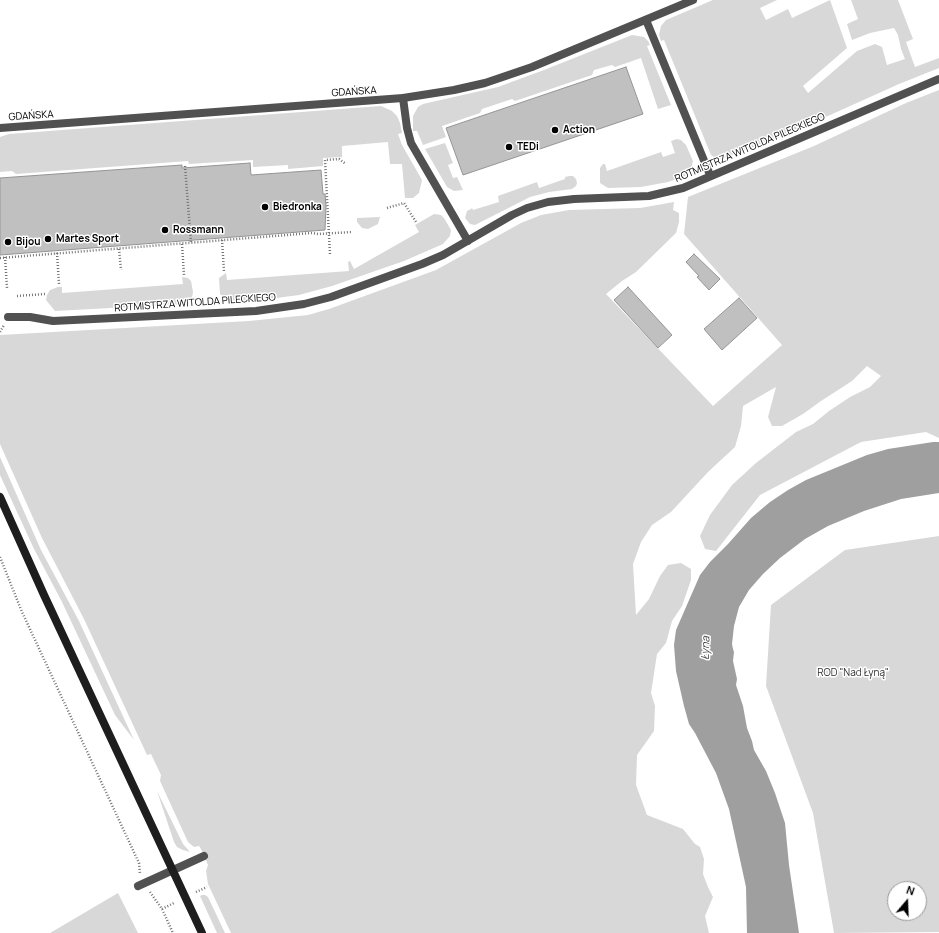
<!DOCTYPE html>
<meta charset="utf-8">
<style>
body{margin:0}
#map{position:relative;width:939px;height:933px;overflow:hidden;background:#fff;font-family:Manrope,sans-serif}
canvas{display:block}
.north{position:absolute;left:887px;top:881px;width:40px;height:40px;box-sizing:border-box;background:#fff;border:1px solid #999;border-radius:50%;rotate:19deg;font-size:11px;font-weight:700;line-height:16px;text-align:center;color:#000}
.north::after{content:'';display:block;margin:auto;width:14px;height:18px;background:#000;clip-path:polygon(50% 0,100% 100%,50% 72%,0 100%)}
</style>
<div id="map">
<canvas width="939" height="933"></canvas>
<div class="north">N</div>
</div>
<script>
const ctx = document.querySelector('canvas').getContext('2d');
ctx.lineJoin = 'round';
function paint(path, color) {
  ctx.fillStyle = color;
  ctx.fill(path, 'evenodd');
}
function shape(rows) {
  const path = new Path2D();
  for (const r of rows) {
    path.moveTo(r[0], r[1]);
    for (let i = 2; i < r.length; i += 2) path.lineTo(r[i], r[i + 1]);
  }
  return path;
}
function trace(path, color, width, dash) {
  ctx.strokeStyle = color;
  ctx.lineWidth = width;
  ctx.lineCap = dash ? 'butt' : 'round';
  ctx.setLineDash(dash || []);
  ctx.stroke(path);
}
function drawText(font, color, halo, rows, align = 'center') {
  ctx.font = font + ' Manrope,sans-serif';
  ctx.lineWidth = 3;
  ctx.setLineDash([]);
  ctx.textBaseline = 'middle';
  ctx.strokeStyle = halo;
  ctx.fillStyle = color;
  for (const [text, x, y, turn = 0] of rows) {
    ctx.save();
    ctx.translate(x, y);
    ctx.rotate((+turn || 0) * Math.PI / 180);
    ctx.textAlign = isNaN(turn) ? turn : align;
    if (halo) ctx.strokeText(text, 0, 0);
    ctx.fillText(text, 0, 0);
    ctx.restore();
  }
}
paint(shape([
 [713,0,777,0,760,8,766,20,788,9,792,18,830,0,847,48,803,86,808,93,857,51,875,44,882,47,887,65,905,59,901,49,898,35,894,28,870,33,852,40,847,24,858,19,851,0,898,0,913,39,906,42,915,67,939,58,939,68,899,84,788,134,722,159,717,159,711,155,664,40,661,41,659,35,661,26,666,20],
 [632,35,644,37,648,41,650,45,647,46,671,105,658,109,641,58,615,67,612,65,594,70,592,75,515,101,512,99,482,109,480,113,442,126,446,137,423,145,417,131,413,131,413,116,418,107,423,104,498,87,544,70],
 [939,90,939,438,926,432,861,442,760,495,716,551,705,549,700,536,710,515,732,485,756,463,796,432,813,424,829,411,850,397,870,387,881,376,867,366,852,381,821,401,803,414,782,426,772,426,768,417,776,387,743,406,741,426,735,447,708,472,671,512,652,525,641,542,633,564,636,615,649,599,660,576,668,565,681,563,691,569,691,580,682,606,672,621,666,643,657,654,651,693,655,706,654,731,637,755,636,785,647,815,683,829,695,844,700,847,704,859,703,874,708,887,713,897,705,916,709,933,231,933,208,884,206,871,208,865,201,849,199,846,194,847,188,842,160,781,161,775,151,754,147,755,84,619,42,538,0,444,0,335,249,321,308,315,329,309,436,270,521,223,541,215,569,210,640,208,674,202,673,210,679,213,679,222,676,233,636,272,622,281,606,294,713,406,782,345,684,234,688,197,814,146,906,103],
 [381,106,392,111,397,116,400,123,402,133,398,134,402,145,422,180,419,193,413,198,405,198,402,164,390,164,388,142,342,146,342,157,323,158,323,166,288,169,288,165,253,167,253,160,189,164,188,161,16,174,12,171,0,172,0,137,9,134],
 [677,139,681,140,686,145,693,161,691,169,685,176,668,182,641,187,608,188,600,183,600,168,603,164,605,164,607,171,661,152,663,157,675,153,671,141],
 [445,143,453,163,448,165,453,178,457,177,463,190,454,191,447,187,425,149],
 [569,176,573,176,576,179,577,183,576,186,572,189,549,192,530,197,475,225,470,224,465,218,467,211,471,209,472,208,473,210,499,202,498,196,537,182,539,188,565,179,565,177],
 [434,214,441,215,444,218,451,230,450,236,443,244,404,261,332,286,299,295,261,300,228,302,220,294,219,278,226,273,227,280,349,271,348,262,350,261,354,269,419,232,415,225],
 [380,217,378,224,368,229,362,228,357,222,357,218],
 [182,277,188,278,191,281,193,292,192,297,185,304,55,311,46,300,47,295,50,290,58,287,62,287,62,293,183,284],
 [0,457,41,550,79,621,134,740,115,715,62,602,34,549,0,475],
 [939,536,939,932,834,933,813,813,766,686,771,605,845,550],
 [895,889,919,889,919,913,895,913],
 [157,791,183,844,190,852,183,850,177,847,174,842],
 [118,893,138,933,50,933],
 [202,895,205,895,208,897,225,933,217,933,200,896]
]), '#d8d8d8');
paint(shape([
 [933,442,939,442,939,493,901,499,864,511,828,526,805,539,780,558,763,574,749,590,739,607,734,626,732,644,733,649,734,652,733,661,737,679,736,685,743,706,747,728,752,741,754,750,766,771,775,793,785,823,789,865,799,933,747,933,746,887,729,809,716,773,695,733,689,724,684,706,676,671,674,645,676,630,700,575,710,562,728,544,751,518,770,502,788,490,806,480,867,455,888,449]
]), '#9f9f9f');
const building = shape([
 [626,67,643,114,463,175,446,128,626,67],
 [250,163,251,175,321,170,323,194,325,194,326,206,325,230,0,255,0,178,182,165,182,168,250,163],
 [694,254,720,279,709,290,697,277,699,276,686,262,694,254],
 [628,287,672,335,658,348,614,300,628,287],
 [739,298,757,318,722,350,704,329,739,298]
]);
paint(building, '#c0c0c0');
trace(building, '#959595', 1);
trace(shape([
 [185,166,191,243],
 [387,208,404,203,416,222],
 [222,240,224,271],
 [182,244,184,275],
 [119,249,121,270],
 [57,253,59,284],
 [330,254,325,160,339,159,346,164],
 [5,257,7,288],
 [0,258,312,233,318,234,352,232],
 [17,296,45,294],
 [0,332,4,325],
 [0,557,22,612,139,863,140,874],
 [150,892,162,909,173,933],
 [196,892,207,887],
 [162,909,174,903]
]), '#737373', 2.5, [1, 2]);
trace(shape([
 [138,886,204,856]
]), '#515151', 8);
trace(shape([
 [646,20,710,175],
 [403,98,407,128,411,143,468,241],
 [8,317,30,317,53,321,256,311,304,304,331,297,422,264,443,255,512,215,527,208,548,202,574,199,649,196,683,188,939,79]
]), '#515151', 8);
trace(shape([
 [0,128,403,98,454,90,485,83,532,67,693,0]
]), '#515151', 8);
trace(shape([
 [0,497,44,595,202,933]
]), '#1e1e1e', 8);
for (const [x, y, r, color] of [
 [555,130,4,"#000"],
 [509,147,4,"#000"],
 [265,207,4,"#000"],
 [165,230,4,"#000"],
 [48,239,4,"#000"],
 [8,242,4,"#000"]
]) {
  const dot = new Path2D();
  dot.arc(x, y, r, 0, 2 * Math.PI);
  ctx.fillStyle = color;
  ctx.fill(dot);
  trace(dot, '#fff', 1.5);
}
drawText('10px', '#000', '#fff', [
 ["GDAŃSKA",354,92,-4],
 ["GDAŃSKA",31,116,-4],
 ["ROTMISTRZA WITOLDA PILECKIEGO",750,148,-23],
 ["ROTMISTRZA WITOLDA PILECKIEGO",195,303,-4]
]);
drawText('bold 10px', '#000', '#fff', [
 ["Action",563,130],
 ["TEDi",517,147],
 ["Biedronka",273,207],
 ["Rossmann",173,230],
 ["Martes Sport",56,239],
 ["Bijou",16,242]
], 'left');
drawText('10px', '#2f2f2f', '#fff', [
 ["ROD \"Nad Łyną\"",853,673]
]);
drawText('italic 11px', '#404040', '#fff', [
 ["Łyna",706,648,-88]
]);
</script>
